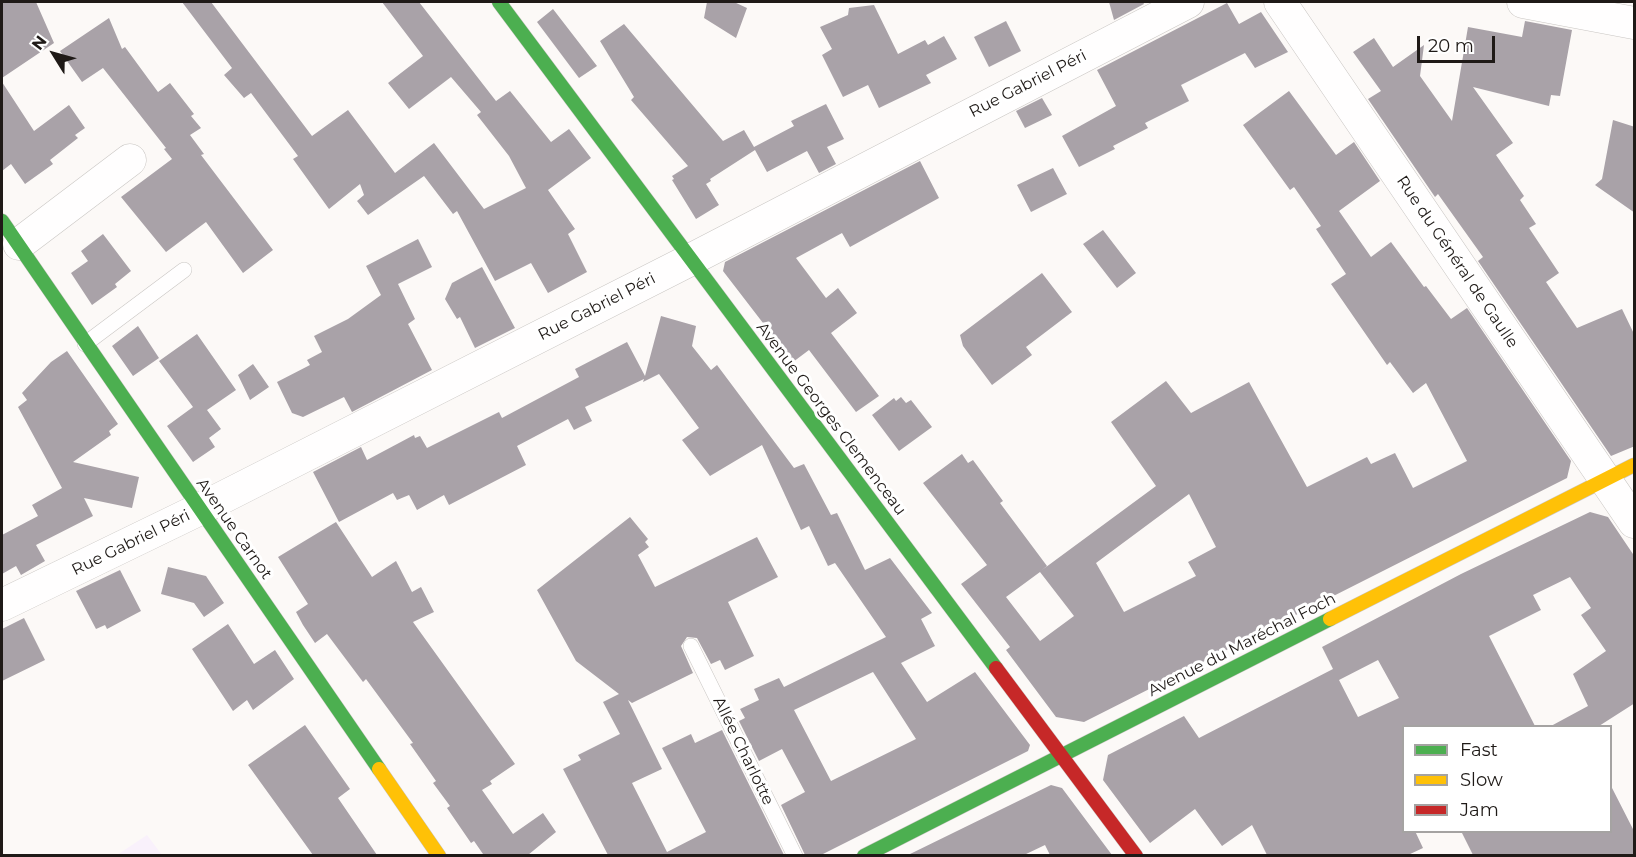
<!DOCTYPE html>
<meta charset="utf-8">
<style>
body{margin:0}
#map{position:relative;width:1636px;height:857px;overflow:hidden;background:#fcf9f7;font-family:Montserrat,sans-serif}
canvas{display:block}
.frame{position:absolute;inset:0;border:3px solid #1f1a17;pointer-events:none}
.legend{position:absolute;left:1402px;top:725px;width:210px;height:108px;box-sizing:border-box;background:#fff;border:2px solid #a5a3a2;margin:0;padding:8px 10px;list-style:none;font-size:18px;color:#1f1a17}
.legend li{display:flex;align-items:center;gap:12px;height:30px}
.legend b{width:30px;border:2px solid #a5a3a2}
.north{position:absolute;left:24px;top:24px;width:60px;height:60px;-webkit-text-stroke:4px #fff;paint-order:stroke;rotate:307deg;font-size:16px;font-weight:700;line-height:24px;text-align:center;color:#1f1a17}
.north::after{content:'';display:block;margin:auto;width:21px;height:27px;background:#1f1a17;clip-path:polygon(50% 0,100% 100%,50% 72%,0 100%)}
.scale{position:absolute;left:1417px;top:36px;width:78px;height:27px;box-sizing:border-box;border:3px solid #1f1a17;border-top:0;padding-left:8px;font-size:18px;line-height:21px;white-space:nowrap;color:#1f1a17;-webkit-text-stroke:4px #fff;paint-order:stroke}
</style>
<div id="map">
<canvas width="1636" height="857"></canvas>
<div class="frame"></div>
<ul class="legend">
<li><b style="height:8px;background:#4caf50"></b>Fast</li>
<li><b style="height:8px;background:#ffc107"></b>Slow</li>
<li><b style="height:8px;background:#c62828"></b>Jam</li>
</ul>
<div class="north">N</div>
<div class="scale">20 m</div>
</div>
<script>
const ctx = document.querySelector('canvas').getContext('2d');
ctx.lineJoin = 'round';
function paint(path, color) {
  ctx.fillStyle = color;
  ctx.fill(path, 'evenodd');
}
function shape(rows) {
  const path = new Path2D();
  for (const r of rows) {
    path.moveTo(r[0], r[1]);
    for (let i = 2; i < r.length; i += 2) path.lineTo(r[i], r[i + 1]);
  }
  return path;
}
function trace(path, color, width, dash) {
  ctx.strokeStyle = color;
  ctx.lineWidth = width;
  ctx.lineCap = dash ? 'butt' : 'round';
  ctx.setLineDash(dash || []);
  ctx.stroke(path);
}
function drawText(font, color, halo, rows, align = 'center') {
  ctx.font = font + ' Montserrat,sans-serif';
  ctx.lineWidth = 6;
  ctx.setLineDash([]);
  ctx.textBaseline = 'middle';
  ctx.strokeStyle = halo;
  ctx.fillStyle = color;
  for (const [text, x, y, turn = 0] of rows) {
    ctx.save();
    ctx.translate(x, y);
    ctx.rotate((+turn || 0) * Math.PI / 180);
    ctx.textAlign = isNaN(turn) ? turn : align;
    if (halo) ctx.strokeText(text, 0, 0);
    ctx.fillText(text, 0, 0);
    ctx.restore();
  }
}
paint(shape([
 [147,835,162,855,117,855]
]), '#f9f1fb');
paint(shape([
 [2,2,36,2,54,43,2,78],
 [182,2,211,2,312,136,348,110,395,173,434,143,484,209,526,188,509,156,477,115,481,112,451,77,409,109,388,83,423,56,382,2,419,2,496,101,510,91,551,142,569,129,591,158,548,190,575,229,568,234,587,272,548,293,531,263,495,281,457,211,453,214,424,176,368,215,357,201,364,195,360,184,329,209,293,159,298,156,251,93,244,98,224,75,232,68],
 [707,2,734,2,747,8,736,38,704,18],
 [1109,2,1143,2,1144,4,1114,20],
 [1227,3,1239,24,1261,12,1288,52,1255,68,1245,53,1181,85,1189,101,1145,123,1148,128,1113,146,1115,149,1079,167,1062,136,1116,106,1097,70],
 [874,5,898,54,925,40,928,45,944,36,957,59,926,75,931,83,879,108,868,85,843,97,822,55,832,49,820,27,848,15,849,8],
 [553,9,597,66,579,78,537,22],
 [109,18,122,49,125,47,158,92,170,83,194,114,191,116,201,128,190,135,204,154,201,155,273,250,243,273,206,222,166,252,121,197,172,159,164,149,166,148,103,68,82,82,60,51],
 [1006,21,1021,51,989,67,974,37],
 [1525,21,1572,30,1560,96,1551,95,1549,106,1473,87,1513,143,1496,155,1524,196,1520,200,1536,224,1529,228,1559,273,1546,282,1577,328,1622,309,1635,336,1635,446,1611,456,1478,261,1483,257,1438,194,1435,197,1368,99,1381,91,1353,52,1374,38,1393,67,1424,45,1420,76,1452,121,1468,27,1522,37],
 [624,24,723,141,744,130,754,147,794,126,791,121,826,104,844,139,827,147,836,164,819,173,807,151,767,172,755,150,710,179,711,181,706,184,719,205,696,219,672,180,674,179,672,176,688,166,631,100,634,97,600,41],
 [2,82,34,131,69,105,85,128,75,135,78,138,50,160,53,164,25,184,11,164,2,171],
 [1289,91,1336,155,1354,142,1380,181,1339,211,1371,257,1391,242,1424,287,1426,286,1451,319,1467,308,1571,461,1567,478,1084,722,1056,717,1006,650,1010,647,961,584,987,565,923,483,962,454,968,463,973,460,1003,501,1000,503,1047,566,1042,570,1156,486,1111,422,1166,381,1191,413,1249,382,1307,487,1367,457,1371,464,1395,453,1413,488,1467,461,1426,383,1413,393,1390,362,1387,365,1331,284,1346,274,1316,229,1321,226,1294,187,1290,190,1243,125],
 [1189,494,1216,547,1188,562,1196,576,1124,612,1096,563],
 [1040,572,1074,616,1040,641,1006,597],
 [1042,98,1052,115,1025,128,1016,111],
 [1613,120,1635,127,1635,213,1595,185,1602,179],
 [920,161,939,198,850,247,842,233,796,258,826,298,838,288,857,313,831,333,879,396,856,412,809,350,793,362,723,271,725,262],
 [1053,168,1067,194,1031,212,1017,185],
 [1103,230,1136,273,1117,288,1083,244],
 [103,234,131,271,115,284,117,287,92,305,71,273,88,261,81,251],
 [418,239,432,267,398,284,415,319,408,324,432,370,352,412,344,397,303,417,292,413,277,382,310,365,307,360,322,352,314,336,348,319,381,295,366,266],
 [482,267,515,328,475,348,460,317,457,319,445,299,452,283],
 [1042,273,1072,312,1026,347,1032,355,992,385,963,346,960,335],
 [661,316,696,326,692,346,711,370,717,365,794,468,804,464,831,515,837,513,865,570,890,558,932,613,921,619,935,646,901,663,927,702,975,672,1030,745,1028,751,821,855,805,855,781,805,805,792,782,749,759,761,739,721,745,718,740,709,759,700,754,689,779,678,784,687,886,637,835,563,828,566,809,526,801,530,762,445,710,476,682,440,699,428,659,374,643,382,644,379,585,407,592,421,574,430,568,419,517,446,526,465,449,505,444,495,417,510,409,495,397,500,393,493,339,522,313,472,361,447,367,460,414,435,415,438,420,436,427,448,499,412,502,418,579,377,575,369,627,342,645,376],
 [873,672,916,739,831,781,794,710],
 [138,326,159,358,133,376,112,346],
 [197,334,236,390,207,410,221,429,209,438,215,447,193,462,167,426,193,407,159,361],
 [67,351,118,424,109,431,111,435,73,462,139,477,132,508,84,498,93,516,36,545,45,561,21,575,16,566,2,574,2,535,38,516,32,505,62,488,18,407,27,400,22,393,51,362],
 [253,364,269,387,250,400,238,375],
 [901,397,906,403,911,400,932,427,899,451,872,415,894,398,896,401],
 [1590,512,1608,517,1635,557,1635,703,1599,726,1551,726,1588,706,1573,674,1606,651,1581,615,1591,608,1570,577,1533,595,1541,610,1489,636,1535,726,1404,726,1404,831,1415,831,1423,848,1408,855,1267,855,1252,825,1222,846,1195,809,1150,843,1103,780,1108,755,1184,716,1199,738,1333,669,1322,647,1461,574],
 [1378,660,1399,698,1358,717,1339,680],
 [630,517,648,539,645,542,649,547,638,555,655,587,757,537,778,577,728,602,754,656,725,670,720,660,711,664,697,638,687,637,681,646,693,673,632,703,628,700,662,769,632,783,667,852,706,832,662,748,691,734,695,743,722,730,784,855,608,855,563,769,581,760,578,755,620,734,603,702,619,694,576,661,537,590],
 [336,522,372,577,396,561,412,592,421,587,434,612,413,622,515,764,490,781,492,784,482,790,513,834,543,813,556,832,528,855,481,855,483,854,474,841,471,843,447,808,450,806,433,783,436,781,410,744,413,743,366,679,363,682,327,634,315,643,303,625,296,612,308,604,278,557],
 [168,567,206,576,224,603,204,617,194,603,161,594],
 [120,570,141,611,107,629,105,625,96,629,76,591],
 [24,618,45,660,2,681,2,629],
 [228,624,254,664,275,650,294,679,253,710,247,700,233,711,192,649],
 [305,725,350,789,338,798,377,855,313,855,248,765],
 [1051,785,1062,788,1112,855,1050,855,1045,845,1024,855,908,855],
 [1611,786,1635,833,1635,855,1473,855,1461,831,1611,831]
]), '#a9a2a8');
const lane = shape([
 [85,344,184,270],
 [691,646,795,856]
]);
const street = shape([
 [1280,2,1634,522],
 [1523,2,1634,23],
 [19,244,130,160],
 [2,605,200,509,692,259,1188,2]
]);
const fast = shape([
 [499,2,996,668],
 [2,221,379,769],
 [864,856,1330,619]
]);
const slow = shape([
 [1330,619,1634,465],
 [379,769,439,856]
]);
const jam = shape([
 [996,668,1136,856]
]);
trace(lane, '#c9c6c3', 16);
trace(street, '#c9c6c3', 33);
trace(fast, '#c9c6c3', 15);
trace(slow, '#c9c6c3', 15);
trace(jam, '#c9c6c3', 15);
trace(lane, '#fffefe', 15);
trace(street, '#fffefe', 32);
trace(fast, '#4caf50', 14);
trace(slow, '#ffc107', 14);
trace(jam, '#c62828', 14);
drawText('16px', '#1f1a17', '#fff', [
 ["Rue Gabriel Péri",1028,84,-27],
 ["Rue du Général de Gaulle",1457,262,56],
 ["Rue Gabriel Péri",597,307,-27],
 ["Avenue Georges Clemenceau",831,419,53],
 ["Avenue Carnot",234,529,55],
 ["Rue Gabriel Péri",131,543,-26],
 ["Avenue du Maréchal Foch",1242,645,-27],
 ["Allée Charlotte",743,751,64]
]);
</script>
